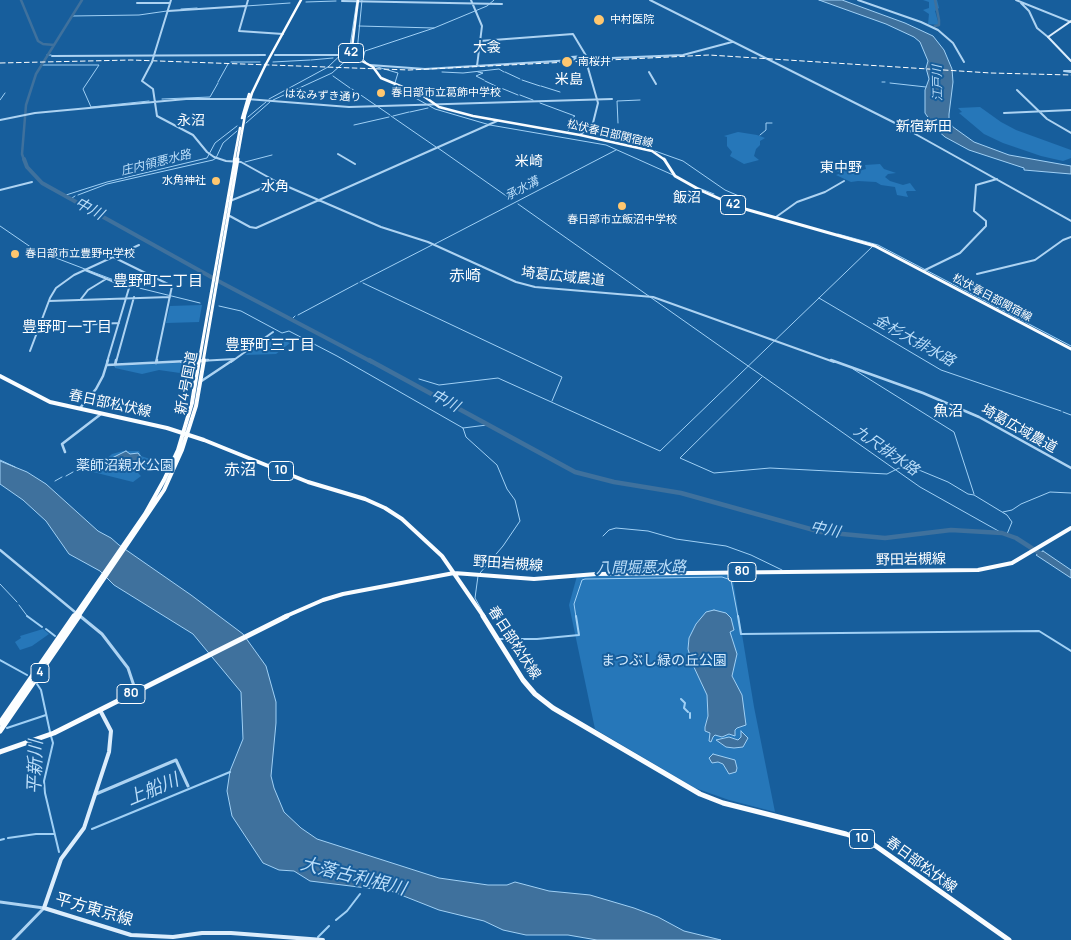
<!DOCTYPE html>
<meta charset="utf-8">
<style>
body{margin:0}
canvas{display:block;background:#175e9c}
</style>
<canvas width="1071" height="940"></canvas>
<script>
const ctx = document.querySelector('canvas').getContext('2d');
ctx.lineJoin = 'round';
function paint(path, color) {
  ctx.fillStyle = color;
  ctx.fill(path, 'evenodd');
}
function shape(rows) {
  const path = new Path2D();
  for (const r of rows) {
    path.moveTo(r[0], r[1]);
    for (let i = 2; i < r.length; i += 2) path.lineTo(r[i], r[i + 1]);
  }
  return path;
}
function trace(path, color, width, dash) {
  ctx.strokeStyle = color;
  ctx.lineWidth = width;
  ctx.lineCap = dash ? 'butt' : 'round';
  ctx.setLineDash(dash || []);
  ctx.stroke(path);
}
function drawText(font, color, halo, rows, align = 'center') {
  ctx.font = font + ' Manrope,"Noto Sans JP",sans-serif';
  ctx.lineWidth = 4;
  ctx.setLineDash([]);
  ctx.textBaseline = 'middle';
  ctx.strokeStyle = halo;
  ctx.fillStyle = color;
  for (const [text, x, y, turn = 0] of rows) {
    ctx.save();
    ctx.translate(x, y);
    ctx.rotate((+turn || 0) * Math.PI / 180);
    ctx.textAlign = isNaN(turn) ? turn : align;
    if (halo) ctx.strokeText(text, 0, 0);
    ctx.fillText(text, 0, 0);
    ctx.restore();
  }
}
paint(shape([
 [923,0,937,0,939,8,935,11,939,25,928,24,929,14,923,10,929,8,929,2],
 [980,107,1001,122,1016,130,1071,150,1071,158,1063,161,1041,156,1003,143,984,134,959,113,962,112,958,108],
 [738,132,757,135,765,138,760,141,760,145,756,149,754,156,759,160,744,164,730,156,732,152,727,146,727,137,724,136],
 [880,164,884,169,896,173,888,174,885,177,890,181,903,185,910,183,916,191,907,191,906,192,908,197,897,195,895,187,881,185,876,182,858,181,851,182,836,175,841,173,836,171,840,169,862,170,866,169,865,165],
 [202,305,199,322,166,323,170,306],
 [272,336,290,343,276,354,245,355],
 [194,362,196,363,194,375,159,370,142,374,115,368,115,366],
 [123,451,139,451,141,456,156,461,138,473,141,476,133,482,81,469,96,462,103,462,112,454],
 [732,574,754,707,775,812,729,800,695,788,595,729,569,605,577,576],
 [43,629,49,634,32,646,20,650,15,642,21,638,20,636]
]), '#2677b9');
const water = shape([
 [819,0,842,0,905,23,933,36,944,50,952,69,953,82,949,114,949,122,953,127,974,142,1009,155,1071,166,1071,174,1024,170,1024,168,969,150,945,137,936,129,925,113,925,90,929,79,926,68,928,61,920,42,914,37,886,24,819,0],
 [126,451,130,454,138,453,141,457,140,460,124,468,106,470,102,467,104,462,126,451],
 [0,461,27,472,46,484,98,531,111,538,119,545,191,595,243,634,266,666,276,702,276,723,271,776,274,788,284,812,301,828,317,839,439,878,488,885,507,885,515,882,549,891,590,895,634,908,658,917,684,931,721,940,597,940,568,935,526,935,503,930,484,921,439,910,391,891,310,881,294,871,279,870,263,863,232,816,227,791,230,771,243,739,241,692,193,634,114,585,100,571,69,554,46,521,23,500,0,484,0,461],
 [1043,551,1071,570,1071,578,1036,555,1043,551],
 [714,610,726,613,731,618,734,630,730,632,737,654,732,676,742,695,746,725,737,728,735,730,735,736,729,734,722,737,715,735,713,737,711,742,709,741,710,733,705,731,705,727,708,716,707,695,692,663,688,649,689,638,696,624,706,612,714,610],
 [741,731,748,738,743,747,734,748,726,747,716,740,729,737,738,740,741,737,741,731],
 [713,754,735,760,737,768,736,772,729,774,723,764,718,762,712,763,709,758,713,754]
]);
paint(water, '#3f719d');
trace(water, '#a0d0f5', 1);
trace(shape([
 [306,2,336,1],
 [246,6,290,3],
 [181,9,197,8],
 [72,16,139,15,167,11],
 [359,26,434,28],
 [353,54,357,52,362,0],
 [47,55,51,55],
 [311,60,333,58],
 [231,62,260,62],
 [273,62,310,60],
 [366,62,363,59,365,51,434,28,487,6,494,0],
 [41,65,99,65,83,89,91,107,149,101],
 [374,66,398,73,394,86,435,109,490,125,606,145,673,175],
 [442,72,463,73,499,69,504,72],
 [478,72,483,73,476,76,484,80],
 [505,72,520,79],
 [333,76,350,88],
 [522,80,540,86],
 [485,81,500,88],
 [218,82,228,64],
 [882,82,885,82],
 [890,83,926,87],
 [541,86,560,92],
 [501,88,518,95],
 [352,89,390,115],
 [520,95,533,100],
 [162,99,210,97,218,83],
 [269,99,328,67,350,46,357,0],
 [0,100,5,93],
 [273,100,332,73,350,57],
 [540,103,575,116,572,118],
 [410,112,428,108],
 [391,116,436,147],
 [393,116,409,112],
 [248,117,266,102],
 [246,123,270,102],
 [618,123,617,101,640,100],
 [354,125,389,117],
 [568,131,571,127],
 [760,135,766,130,766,123,772,123],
 [438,148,512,200],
 [655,151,683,161,725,190,746,199],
 [245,162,272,155],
 [699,188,714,194],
 [66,195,107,182,207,158,215,143,237,126],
 [78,195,107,184,213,160,216,158,223,143,237,131],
 [72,198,75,196],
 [518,204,920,487,1002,533],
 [0,226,35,250,127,285,200,303],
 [838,234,878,245,1071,346],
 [435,244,616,150],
 [360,282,432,245],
 [363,283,562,377,552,401],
 [819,298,941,370,1061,411],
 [219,306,241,311,282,333,289,331,337,356,463,428,466,437,497,465,507,489,515,500,520,521,503,546,480,573],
 [298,315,358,283],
 [291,320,295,316],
 [853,369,954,432,974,494],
 [762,377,680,458,714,473,770,468,887,474,899,468,919,470,948,482,968,494,974,495,1007,515,1012,522,1007,534],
 [419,379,439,385,498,378,660,451,872,247],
 [1063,412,1071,415],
 [463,428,487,425],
 [0,460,15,467],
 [78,469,96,462,104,462],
 [66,476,73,472],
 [55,481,62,477],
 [1003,512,1012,510,1021,504,1050,492,1071,493],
 [603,536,609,530,616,528,648,531,676,539,726,546,751,555,782,570],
 [478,576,475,598,484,614],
 [0,584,17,602],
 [19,605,28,617],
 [576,617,574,604,582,580,585,579,722,577,731,580,738,617]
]), '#a0d0f5', 1);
trace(shape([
 [27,616,42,627],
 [738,616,741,634,1039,631,1071,651],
 [46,629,55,636],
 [500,639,537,639,579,635,576,616],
 [0,660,27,675],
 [37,684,41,690,50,732],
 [681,699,685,703,684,708,688,712],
 [690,713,690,718],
 [7,728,46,715],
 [51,736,53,743,44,781,45,793,59,852],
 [92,829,230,772],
 [8,838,36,834,54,834],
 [0,840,4,839],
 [336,920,347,911,360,894],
 [318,937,329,926]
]), '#a0d0f5', 2);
trace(shape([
 [21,0,38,41,43,44,54,45],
 [935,0,939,20,939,25,935,26],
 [24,160,22,154,26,105,36,74,82,0]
]), '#3f719d', 2.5);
trace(shape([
 [24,159,27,167,42,183,222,283,372,362]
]), '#3f719d', 4);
trace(shape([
 [369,360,575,472,614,482,681,493,821,532,885,538,951,530,1002,533,1016,538,1044,556]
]), '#3f719d', 4.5);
trace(shape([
 [248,0,239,31,283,34],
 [471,0,482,26,477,66],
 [650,0,901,126,1071,221],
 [858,0,921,22,938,30,953,43,964,62],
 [1016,0,1071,22],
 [342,1,502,4],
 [137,3,170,3],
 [1021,3,1029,11,1037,28,1048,37],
 [168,11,245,6],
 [480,41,573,34,588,59,683,55,732,42],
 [155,52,171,0],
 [275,55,351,55],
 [52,56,265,55],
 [571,60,571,57,585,56],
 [152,62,142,81,153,89,157,116,193,135,207,152,214,157,226,161,241,162,277,182,381,227,428,242,516,282,535,287,653,297,834,362],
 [370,65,425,69,573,60,577,57],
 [1071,71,1064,71,1071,72],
 [649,72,656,84],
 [1017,90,1047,119,1071,133],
 [1004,113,1071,110],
 [0,120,35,113,186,99,247,99,349,107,612,99],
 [580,135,593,123,598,103,588,68],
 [338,154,355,164],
 [0,190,32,182],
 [230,201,277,182],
 [228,215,250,227,256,228,497,121],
 [776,217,797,202,825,192,844,181],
 [113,257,172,286,156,362],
 [85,270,129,288,107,362],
 [923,271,960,253,986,226,986,221,974,211,976,185,997,179],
 [977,274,1035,260,1063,240,1071,237],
 [81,299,88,290,106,279],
 [49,301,170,297],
 [39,327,119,323],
 [30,351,50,298,56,288,74,275,139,245],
 [116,362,134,297],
 [181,362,235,359],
 [231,362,273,332]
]), '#add3f2', 2);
trace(shape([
 [831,360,923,393,979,417,1071,468],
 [156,363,157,360],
 [107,365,208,360],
 [115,365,116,360],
 [200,382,233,360],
 [80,408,96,389,103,376,108,360],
 [65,452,62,444,101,414],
 [0,550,81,617]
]), '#add3f2', 2.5);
trace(shape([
 [80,616,102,634,128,668,136,692],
 [96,794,176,760,188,786],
 [0,902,44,908,13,940]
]), '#add3f2', 3);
trace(shape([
 [1071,21,1048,37,1071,61]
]), '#dcedfc', 2);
trace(shape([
 [100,710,111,731,109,752,84,828,61,859,44,908,131,935,173,937,202,933,231,933,323,940]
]), '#dcedfc', 4);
trace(shape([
 [358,0,351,55,373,67,381,78,422,95,439,107,473,116,580,135,652,151,665,160]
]), '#f9fcff', 2.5);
trace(shape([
 [664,159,675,176,700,190,738,207,875,246,1071,349]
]), '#f9fcff', 3);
trace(shape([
 [0,376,50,402,167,428,204,440,308,482,365,499,385,508,402,519,442,556,484,617],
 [284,617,323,600,343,594,454,573,534,579,596,574,978,570,1012,563,1071,528]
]), '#f9fcff', 4);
trace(shape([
 [483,616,523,680,535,694,553,708,700,794,723,803,846,834,873,844,1009,940],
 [0,752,54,733,287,616]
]), '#f9fcff', 5);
trace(shape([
 [266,64,301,0],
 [242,118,249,94],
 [234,160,240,128],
 [237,160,245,115,252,93,265,66]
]), '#fcfeff', 2.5);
trace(shape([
 [199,362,235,159],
 [203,362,238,159]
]), '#fcfeff', 3);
trace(shape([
 [74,617,145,514,164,480,178,450,192,403,199,360],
 [78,617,164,490,182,450,196,406,204,360]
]), '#fcfeff', 4);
trace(shape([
 [0,723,74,616],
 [0,731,79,616]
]), '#fcfeff', 5);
trace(shape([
 [0,63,131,60,409,70,709,55,991,73,1071,75]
]), '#fff', 1, [5.5, 2.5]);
trace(shape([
 [152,62,155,52]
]), '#add3f2', 2);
trace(shape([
 [265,66,266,64]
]), '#fcfeff', 2.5);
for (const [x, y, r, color] of [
 [599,20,6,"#ffc76f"],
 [567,62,6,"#ffc76f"],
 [381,93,5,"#ffc76f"],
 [216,181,5,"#ffc76f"],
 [622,206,5,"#ffc76f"],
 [15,254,5,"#ffc76f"]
]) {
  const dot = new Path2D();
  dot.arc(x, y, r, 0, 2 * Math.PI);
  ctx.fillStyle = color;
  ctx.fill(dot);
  trace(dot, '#175e9c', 2);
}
drawText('11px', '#fff', '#175e9c', [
 ["中村医院",610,20],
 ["南桜井",578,62],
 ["春日部市立葛飾中学校",391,93],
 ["水角神社",206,181,"right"],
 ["春日部市立飯沼中学校",622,220,"center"],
 ["春日部市立豊野中学校",25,254]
], 'left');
drawText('11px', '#fff', '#175e9c', [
 ["はなみずき通り",323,96,3],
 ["松伏春日部関宿線",610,134,13],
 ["松伏春日部関宿線",992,298,28]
]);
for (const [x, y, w] of [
 [351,53,25],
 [733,205,25],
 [281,471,25],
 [742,572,28],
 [40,673,18],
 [131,694,28],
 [862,839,25]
]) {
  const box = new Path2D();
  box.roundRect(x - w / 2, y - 9.5, w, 19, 4);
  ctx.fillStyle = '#175e9c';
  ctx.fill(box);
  trace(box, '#fff', 1);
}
drawText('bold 12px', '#fff', null, [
 ["42",351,53],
 ["42",733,205],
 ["10",281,471],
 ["80",742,572],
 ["4",40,673],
 ["80",131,694],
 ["10",862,839]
]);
drawText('italic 12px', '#baddf9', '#175e9c', [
 ["江戸川",938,83,-91],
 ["庄内領悪水路",156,163,-14],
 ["承水溝",522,189,-27]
]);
drawText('14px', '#fff', '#175e9c', [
 ["大衾",487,48],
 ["米島",569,80],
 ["永沼",191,121],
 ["新宿新田",924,127],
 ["米崎",529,162],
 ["東中野",841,168],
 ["水角",275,187],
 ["飯沼",687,198]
]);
drawText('14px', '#fff', '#175e9c', [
 ["埼葛広域農道",563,277,6],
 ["新4号国道",187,383,-79],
 ["春日部松伏線",110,404,12],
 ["埼葛広域農道",1019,429,29],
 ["野田岩槻線",911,560,-1],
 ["野田岩槻線",508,564,4],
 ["春日部松伏線",514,643,57],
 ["春日部松伏線",921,865,36]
]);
drawText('14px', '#d5ebfd', '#175e9c', [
 ["薬師沼親水公園",125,466],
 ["まつぶし緑の丘公園",664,661]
]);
drawText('italic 15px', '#baddf9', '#175e9c', [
 ["中川",89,209,28],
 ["金杉大排水路",914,341,29],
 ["中川",445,401,28],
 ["九尺排水路",886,451,35],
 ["中川",825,530,12],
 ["八間堀悪水路",641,568,-1]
]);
drawText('15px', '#fff', '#175e9c', [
 ["豊野町二丁目",158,282],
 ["豊野町一丁目",67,328],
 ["豊野町三丁目",270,346],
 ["魚沼",948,412]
]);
drawText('16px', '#fff', '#175e9c', [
 ["赤崎",465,277],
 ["赤沼",240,471]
]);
drawText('16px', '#fff', '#175e9c', [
 ["平方東京線",94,910,16]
]);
drawText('italic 18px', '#baddf9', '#175e9c', [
 ["平新川",36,767,-88],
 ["上船川",153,790,-23],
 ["大落古利根川",353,877,14]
]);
</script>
